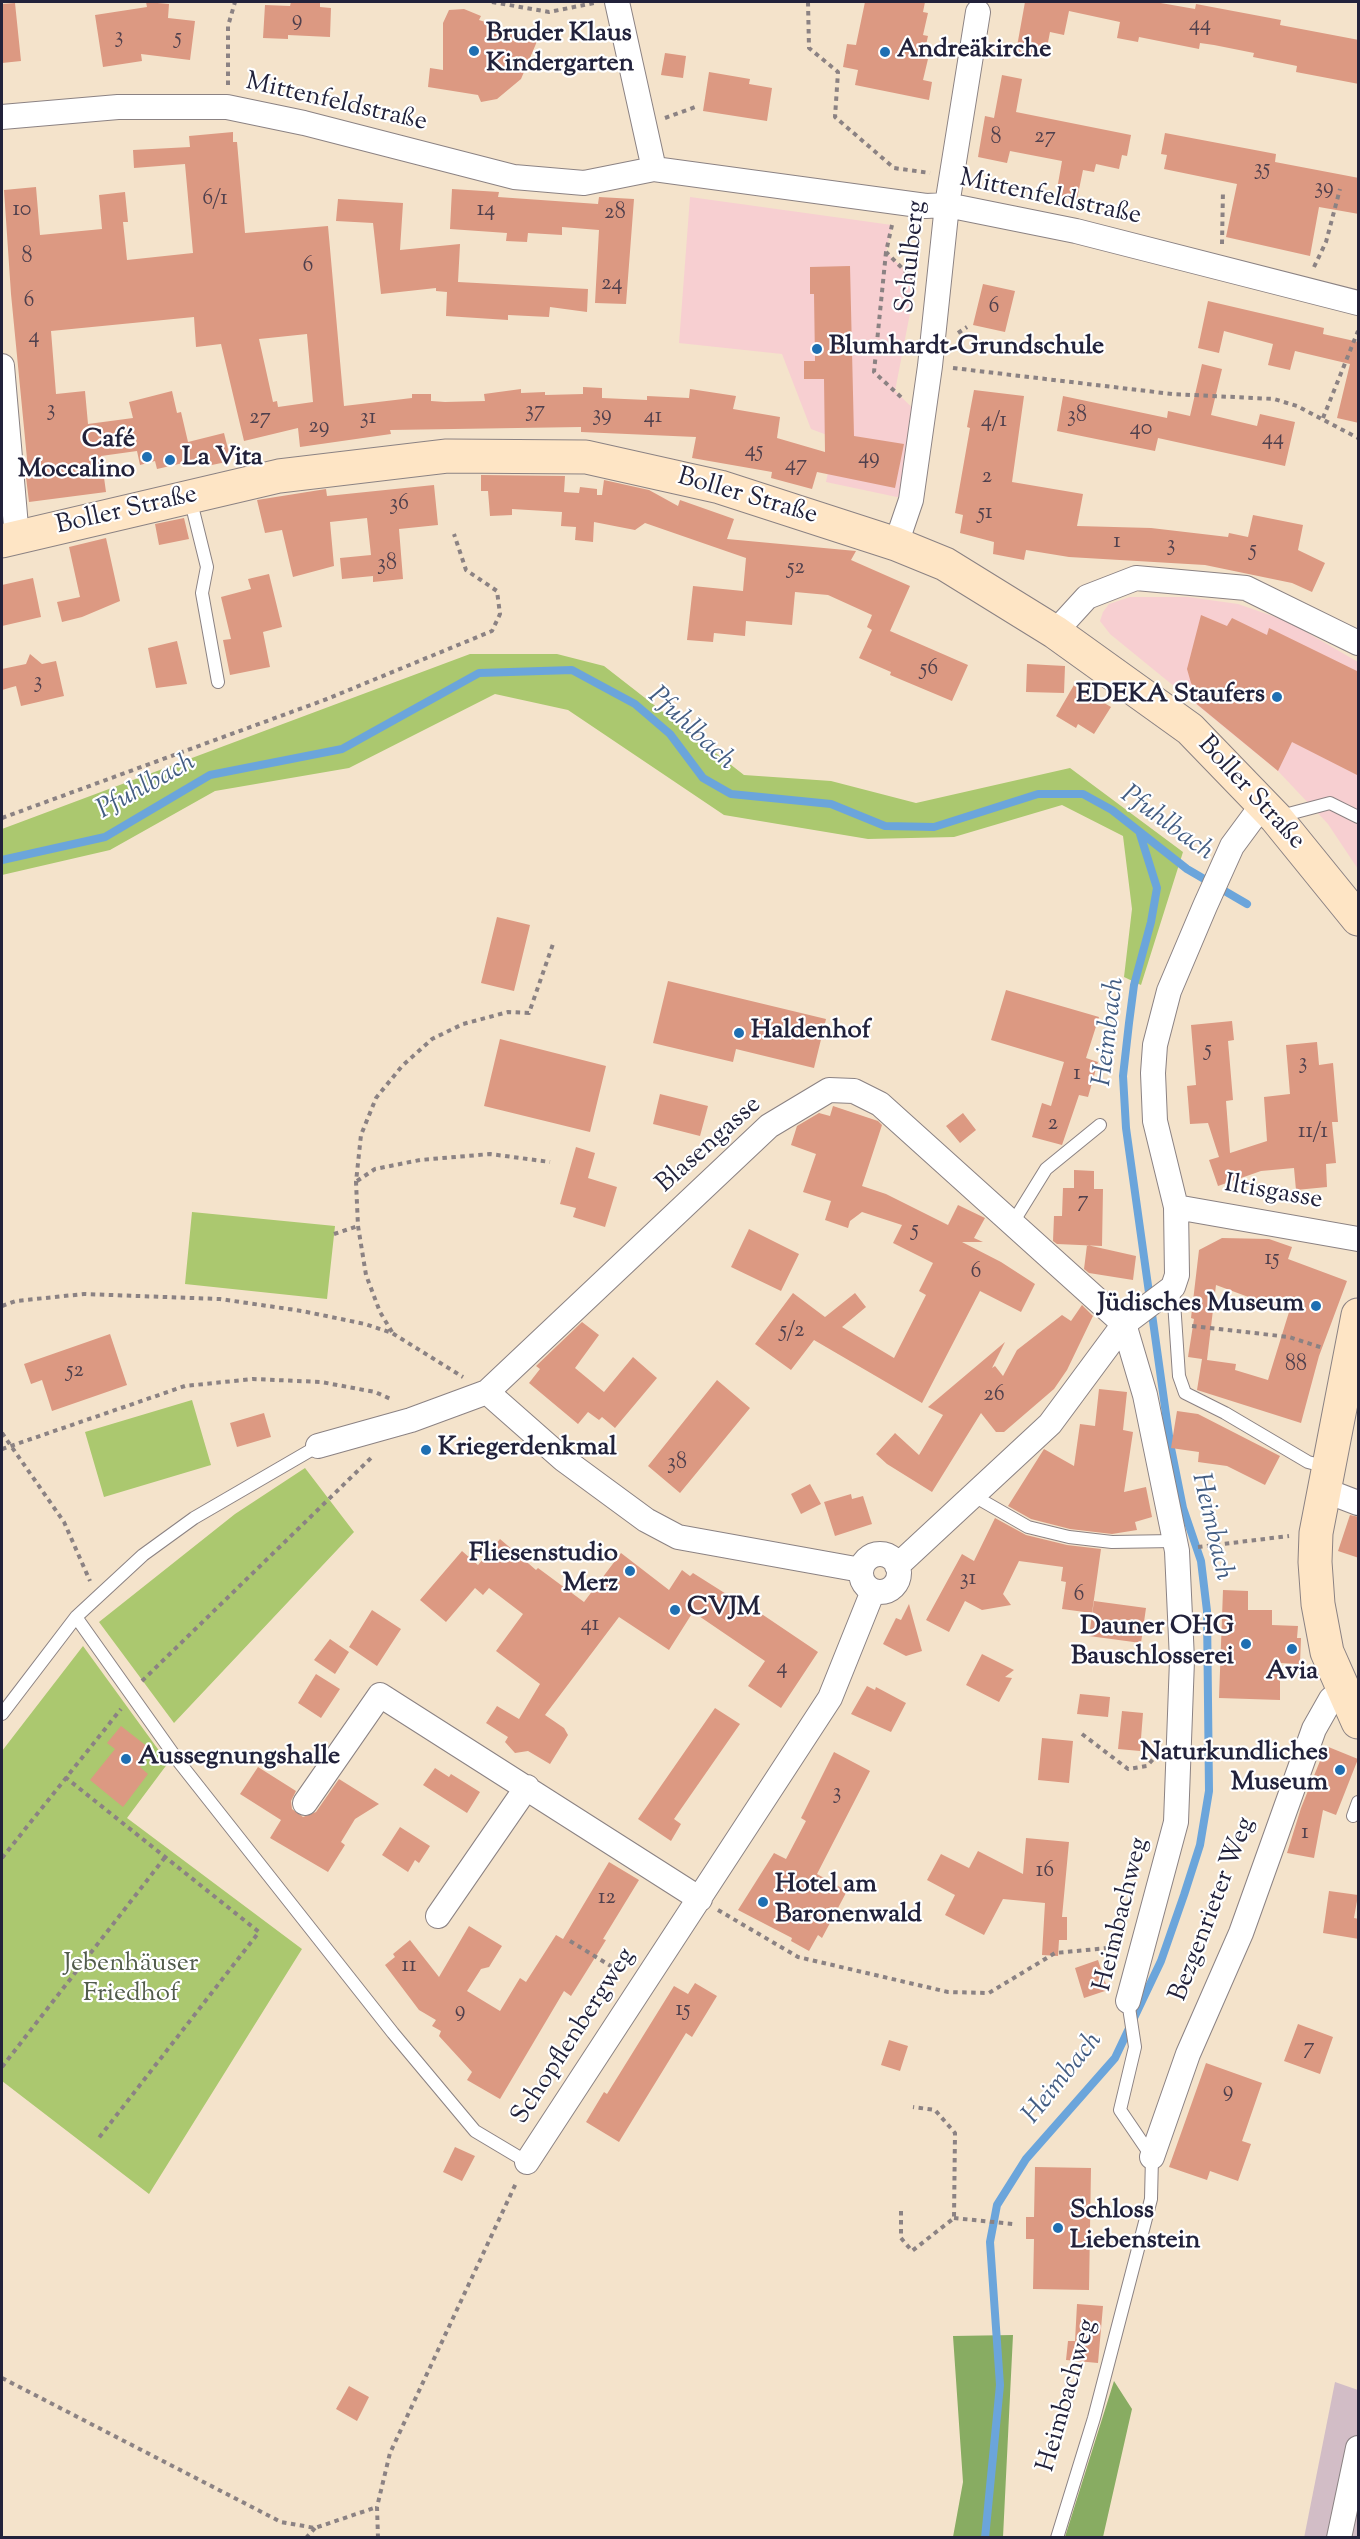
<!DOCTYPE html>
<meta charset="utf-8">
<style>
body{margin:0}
#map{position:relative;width:1360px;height:2539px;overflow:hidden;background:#f4e3cb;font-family:"Sorts Mill Goudy",serif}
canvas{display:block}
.frame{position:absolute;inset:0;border:3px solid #22223b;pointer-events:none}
</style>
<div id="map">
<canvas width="1360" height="2539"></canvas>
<div class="frame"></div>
</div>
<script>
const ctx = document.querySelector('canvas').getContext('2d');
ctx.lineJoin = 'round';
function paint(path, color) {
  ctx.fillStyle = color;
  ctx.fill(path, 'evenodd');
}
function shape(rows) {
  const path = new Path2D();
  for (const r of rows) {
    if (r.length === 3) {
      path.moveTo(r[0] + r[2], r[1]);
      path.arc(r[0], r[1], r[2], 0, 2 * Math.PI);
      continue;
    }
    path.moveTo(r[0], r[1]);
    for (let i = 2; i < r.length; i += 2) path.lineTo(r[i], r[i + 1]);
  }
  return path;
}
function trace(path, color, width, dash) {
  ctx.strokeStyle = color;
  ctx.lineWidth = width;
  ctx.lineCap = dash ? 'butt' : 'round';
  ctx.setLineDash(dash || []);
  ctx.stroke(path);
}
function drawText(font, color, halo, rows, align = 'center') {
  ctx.font = font + ' "Sorts Mill Goudy",serif';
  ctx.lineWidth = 4.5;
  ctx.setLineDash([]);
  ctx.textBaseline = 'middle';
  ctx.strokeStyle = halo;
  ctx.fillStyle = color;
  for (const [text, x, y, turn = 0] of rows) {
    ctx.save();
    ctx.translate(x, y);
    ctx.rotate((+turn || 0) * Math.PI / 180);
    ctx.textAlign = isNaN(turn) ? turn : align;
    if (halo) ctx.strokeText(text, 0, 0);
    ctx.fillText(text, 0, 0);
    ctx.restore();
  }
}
paint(shape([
 [690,197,892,225,886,252,916,282,895,391,923,418,911,500,826,482,835,438,811,429,782,354,679,343],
 [1130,597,1188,597,1238,604,1287,621,1358,662,1358,869,1328,824,1278,771,1110,634,1100,621,1103,612,1109,604]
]), '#f7cfd1');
paint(shape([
 [1335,2382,1358,2390,1358,2537,1304,2538]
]), '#d2bdc6');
paint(shape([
 [470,654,557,654,604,666,744,775,831,781,916,803,1070,768,1183,852,1141,985,1124,977,1132,909,1123,836,1062,805,954,837,868,839,724,815,568,710,495,694,349,768,215,791,110,850,2,875,2,829],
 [192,1212,335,1226,327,1299,185,1284],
 [192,1400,211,1465,104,1497,85,1432],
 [305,1468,354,1532,174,1723,99,1622,235,1514],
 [83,1646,168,1763,127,1818,302,1949,149,2194,2,2081,2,1751]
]), '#abc86f');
paint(shape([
 [1013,2335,1003,2537,953,2537,963,2482,953,2336],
 [1114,2381,1132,2409,1103,2537,1065,2537]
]), '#88ac62');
trace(shape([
 [2,860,105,837,210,775,342,749,479,673,572,670,635,704,670,734,703,778,731,794,831,804,885,826,934,827,1038,794,1083,794,1112,810,1187,869,1247,904],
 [985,2538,1000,2385,990,2242,997,2205,1026,2159,1115,2058,1161,1961,1184,1895,1200,1845,1209,1791,1207,1611,1201,1561,1183,1508,1170,1443,1126,1128,1123,1076,1129,1023,1134,985,1151,922,1157,888,1140,834]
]), '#6ba5db', 8);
paint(shape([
 [146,2,169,4,168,18,195,21,190,60,141,54,142,61,103,67,95,15,147,7],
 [291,2,320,3,320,7,331,8,330,37,288,35,288,39,263,38,265,5,290,6],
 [865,2,925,2,923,12,928,13,923,35,928,36,923,58,928,59,923,80,932,82,929,100,855,85,858,70,843,67,847,44,856,45],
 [1025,2,1155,2,1195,9,1196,4,1281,20,1280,25,1359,40,1359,84,1296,72,1297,66,1253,57,1254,53,1214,45,1200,43,1199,49,1139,37,1138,42,1117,38,1120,22,1069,11,1064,35,1050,32,1045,58,1016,52],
 [15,3,21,61,2,63,2,4],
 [464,9,481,16,479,20,538,39,521,79,497,99,481,102,478,95,428,87,430,68,443,70,443,23,449,10],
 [665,53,686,56,683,78,661,75],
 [709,72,750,79,749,84,772,88,767,121,703,111],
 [1002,75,1022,79,1016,112,1131,135,1127,156,1122,155,1119,169,1096,164,1094,172,1083,170,1077,199,1056,195,1062,161,1010,151,1007,163,978,157,985,116,994,118],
 [233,132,233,142,237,142,245,233,328,226,344,406,412,398,412,394,431,394,431,401,445,402,485,401,484,394,521,389,521,393,545,392,545,395,583,394,583,387,602,388,602,398,647,400,647,396,689,398,690,389,736,396,733,409,780,417,777,438,825,452,824,379,804,379,804,361,815,361,814,294,810,294,810,267,850,266,854,436,904,444,895,488,817,472,812,489,771,478,772,472,692,458,696,437,581,432,581,427,390,430,391,434,300,447,298,428,244,441,221,344,196,347,194,317,51,331,56,394,85,391,88,424,133,418,129,402,172,391,177,413,181,412,188,442,224,433,231,461,207,466,205,458,157,469,155,461,140,465,137,451,101,456,106,492,29,502,25,469,28,469,11,294,4,190,36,187,40,235,102,229,99,195,125,192,128,222,123,222,127,260,193,253,185,164,134,168,133,150,190,147,189,136],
 [307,334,313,402,278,407,277,401,273,402,259,339],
 [1165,133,1276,154,1275,162,1359,178,1359,214,1319,207,1310,256,1226,237,1237,184,1164,169,1167,155,1161,154],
 [452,189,499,192,498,197,598,204,599,197,634,199,626,304,595,303,599,230,562,227,562,235,528,233,527,242,506,241,507,233,450,229],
 [338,199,403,203,400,250,460,244,458,282,588,289,587,312,550,307,549,317,508,315,508,320,446,316,447,292,436,291,436,288,381,294,373,223,336,221],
 [983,284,1015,291,1005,332,973,325],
 [1208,301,1324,328,1323,334,1359,342,1359,423,1337,418,1350,364,1295,351,1290,370,1268,365,1273,344,1224,331,1219,353,1198,348],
 [1202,364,1222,369,1211,415,1257,426,1260,414,1295,422,1285,466,1158,438,1155,451,1057,431,1063,396,1167,418,1168,411,1190,416],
 [974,390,1024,396,1012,482,1083,494,1077,526,1151,528,1228,537,1229,533,1248,537,1253,515,1303,525,1298,550,1325,563,1312,592,1292,583,1205,565,1069,557,1026,550,1024,560,993,554,994,542,960,533,963,515,955,513,970,428,967,427],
 [481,475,565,476,564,492,579,493,580,487,597,489,597,495,602,495,604,480,649,490,678,506,680,500,734,519,727,539,856,551,851,560,910,586,890,631,968,665,952,701,890,675,891,672,859,658,872,630,867,627,872,615,828,595,795,592,792,625,746,621,745,636,714,633,713,642,687,640,693,586,743,591,746,558,645,523,635,530,594,522,593,542,575,540,576,527,561,526,562,512,512,509,512,515,490,516,488,491,481,491],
 [434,485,438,525,399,529,403,579,373,582,373,576,342,579,340,558,371,555,367,518,330,522,334,566,293,577,282,530,265,533,257,500,326,489,327,496],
 [184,518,189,539,159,545,155,524],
 [106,538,120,601,82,617,62,622,57,602,80,597,69,547],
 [269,574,282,627,263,632,270,667,230,675,223,640,231,639,221,597,251,589,248,579],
 [33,578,41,617,2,626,2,585],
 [1201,615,1227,626,1232,618,1267,635,1269,628,1359,672,1359,776,1292,742,1278,771,1193,701,1198,693,1191,683,1187,669],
 [177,641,187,684,156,688,148,648],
 [30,654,42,664,56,661,64,696,21,706,16,686,2,690,2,669,26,664],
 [1027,664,1065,666,1064,693,1026,692],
 [1074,685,1111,707,1094,734,1078,724,1076,728,1056,716],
 [497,917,530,925,514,991,481,983],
 [668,981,826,1019,814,1068,736,1049,733,1062,653,1043],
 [1006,990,1099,1017,1086,1058,1098,1062,1088,1097,1079,1095,1062,1145,1032,1137,1042,1103,1051,1106,1064,1062,991,1040],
 [1232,1021,1234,1040,1228,1041,1233,1100,1226,1101,1230,1153,1267,1141,1264,1097,1290,1094,1286,1045,1317,1042,1319,1065,1333,1063,1338,1122,1332,1122,1336,1163,1326,1164,1327,1187,1296,1190,1294,1168,1261,1171,1218,1186,1209,1160,1219,1157,1208,1123,1190,1124,1187,1086,1196,1085,1191,1025],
 [500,1039,606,1066,590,1132,484,1106],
 [660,1094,708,1106,700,1136,653,1124],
 [833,1106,878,1121,882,1125,862,1186,886,1194,948,1225,958,1205,985,1218,974,1238,983,1242,962,1242,1001,1262,1035,1284,1021,1312,980,1291,922,1403,814,1340,791,1370,755,1344,793,1293,825,1317,855,1293,866,1307,842,1327,894,1358,926,1295,919,1291,933,1263,893,1243,902,1225,862,1212,850,1221,848,1228,825,1220,831,1201,803,1192,816,1154,791,1145,797,1126,819,1113,830,1116],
 [963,1113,976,1130,960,1143,946,1126],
 [576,1147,595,1153,588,1178,617,1187,605,1227,573,1217,576,1208,560,1204],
 [1074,1170,1094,1171,1094,1189,1103,1189,1102,1246,1057,1244,1053,1241,1054,1216,1062,1216,1063,1188,1074,1188],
 [749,1229,799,1254,781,1291,731,1267],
 [1222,1238,1269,1239,1292,1247,1288,1259,1347,1281,1319,1356,1301,1423,1197,1390,1202,1359,1188,1357,1194,1319,1191,1318,1199,1250],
 [1216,1285,1289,1312,1268,1380,1235,1370,1236,1364,1207,1360],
 [1087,1245,1136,1256,1133,1280,1089,1273,1084,1269],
 [1082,1305,1093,1316,1067,1370,1054,1389,1004,1432,996,1432,981,1413,932,1492,887,1464,876,1454,895,1433,919,1455,943,1415,928,1407,1005,1342,992,1368,995,1366,1003,1376,1017,1350,1062,1315,1071,1321],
 [582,1322,599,1335,575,1368,604,1392,633,1357,657,1378,615,1428,602,1417,599,1420,588,1412,578,1424,529,1383,540,1369,536,1366],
 [110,1334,127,1385,52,1411,42,1380,31,1384,24,1364],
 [717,1380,750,1408,680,1493,648,1466],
 [1099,1389,1127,1392,1123,1430,1133,1432,1124,1492,1146,1487,1152,1517,1135,1522,1137,1530,1112,1534,1070,1529,1031,1519,1008,1506,1044,1449,1074,1466,1080,1424,1095,1426],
 [1177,1411,1198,1414,1280,1456,1265,1485,1227,1466,1198,1462,1199,1452,1171,1448],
 [264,1413,271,1437,237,1447,230,1423],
 [810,1484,821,1504,801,1514,791,1494],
 [851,1494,852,1499,863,1496,872,1524,835,1536,824,1502],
 [1350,1515,1359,1517,1359,1558,1338,1551],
 [995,1518,1026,1535,1067,1545,1101,1549,1092,1613,1062,1609,1066,1582,1061,1581,1063,1567,1019,1561,1003,1594,1011,1605,982,1610,965,1601,949,1632,926,1620,962,1554,974,1561],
 [500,1539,536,1570,538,1568,584,1602,621,1553,669,1590,682,1570,690,1576,693,1573,731,1597,732,1594,818,1652,781,1708,748,1686,765,1661,693,1612,669,1650,619,1617,545,1715,564,1728,568,1735,550,1764,528,1751,515,1753,505,1742,508,1737,486,1723,497,1706,519,1719,540,1684,496,1651,523,1614,489,1588,483,1595,475,1588,446,1622,420,1600,462,1551,478,1565],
 [1223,1590,1248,1591,1248,1610,1272,1610,1272,1625,1298,1626,1297,1638,1301,1638,1300,1664,1280,1663,1280,1700,1219,1698],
 [1094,1601,1146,1608,1141,1643,1089,1636],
 [909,1604,922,1651,906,1656,883,1644,896,1618,901,1620],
 [372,1610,401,1629,377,1666,349,1647],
 [330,1639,349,1652,335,1674,314,1660],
 [982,1654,1014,1670,1005,1677,1012,1678,999,1702,966,1685],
 [316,1674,340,1689,321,1718,298,1703],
 [867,1686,875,1690,876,1687,906,1703,891,1732,851,1714],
 [1080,1694,1110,1697,1108,1717,1077,1714],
 [715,1708,740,1724,674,1819,681,1824,671,1841,638,1819],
 [1122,1711,1143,1713,1140,1751,1118,1749],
 [121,1726,153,1751,140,1767,148,1774,123,1807,90,1780,115,1749,107,1743],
 [1042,1738,1073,1741,1069,1783,1038,1780],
 [1326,1746,1358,1759,1336,1815,1323,1810,1314,1858,1287,1853,1301,1808],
 [834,1752,870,1771,817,1874,847,1891,822,1938,818,1935,809,1951,791,1941,792,1938,738,1910,774,1853,786,1859,806,1821,801,1818],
 [258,1767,296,1791,291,1801,292,1809,303,1817,316,1812,339,1779,379,1804,355,1819,341,1842,345,1845,328,1872,270,1838,281,1820,240,1794],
 [435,1768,449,1777,451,1774,480,1792,467,1813,423,1785],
 [400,1827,430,1846,419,1863,415,1860,408,1872,382,1855],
 [1026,1838,1069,1842,1062,1917,1067,1917,1067,1940,1059,1940,1058,1956,1042,1955,1045,1903,1003,1899,984,1935,945,1915,955,1895,927,1880,941,1854,969,1868,978,1851,1023,1874],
 [609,1862,639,1880,603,1939,606,1940,571,1996,564,1991,500,2099,467,2080,472,2072,439,2036,441,2031,432,2026,436,2020,419,2010,385,1965,395,1957,393,1954,410,1940,439,1977,469,1926,502,1946,489,1967,481,1969,467,1991,500,2011,520,1978,526,1982,556,1935,563,1939],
 [1329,1891,1358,1895,1354,1918,1359,1919,1359,1939,1323,1933],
 [1098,1960,1108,1990,1084,1998,1075,1968],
 [695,1983,717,1996,692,2037,686,2033,619,2142,586,2122,604,2092,607,2094,674,1986,688,1994],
 [1298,2024,1333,2037,1320,2074,1284,2061],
 [889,2040,908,2046,900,2071,881,2065],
 [1206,2063,1262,2083,1242,2141,1251,2144,1238,2181,1210,2171,1207,2180,1169,2167],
 [455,2147,475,2156,462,2181,443,2172],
 [1035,2167,1091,2168,1089,2290,1033,2289,1034,2239,1026,2239,1026,2217,1034,2217],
 [1077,2304,1103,2306,1098,2363,1066,2360,1068,2341,1075,2341],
 [349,2386,369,2397,357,2421,336,2409]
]), '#dc9982');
const lane = shape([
 [190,498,207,567,202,593,218,682],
 [1277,817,1330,803,1358,817],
 [1012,1224,1046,1169,1100,1125],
 [1173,1287,1179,1376,1185,1393,1225,1413,1308,1462,1327,1467],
 [974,1496,1028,1527,1069,1537,1112,1542,1174,1541],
 [76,1617,179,1762,393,2033,475,2131,527,2162],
 [2,1714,76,1617,143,1555,194,1518,318,1446],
 [1353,1816,1358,1802],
 [1057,2538,1094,2418,1151,2199,1152,2157,1120,2110,1135,2047,1128,2001]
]);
const street = shape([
 [617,2,654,169,926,206,947,205,1076,231,1358,303],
 [2,117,118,107,227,107,304,123,514,177,584,183,654,169],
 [2,366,17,538],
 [896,544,911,500,930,366,947,205,978,12],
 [1055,632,1087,597,1136,578,1246,588,1358,643],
 [1176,1207,1358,1239],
 [1124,1324,1145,1395,1177,1551,1182,1660,1176,1822,1128,2001],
 [487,1392,563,1459,646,1520,678,1537,861,1570],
 [318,1446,411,1420,487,1392,769,1126,829,1090,854,1091,880,1104,1124,1324],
 [1324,1490,1358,1503],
 [880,1573,19],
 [897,1566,1050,1424,1124,1324,1173,1287,1177,1275,1176,1207,1155,1121,1153,1073,1155,1045,1169,991,1205,906,1232,846,1263,804],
 [305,1803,380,1695,700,1899],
 [438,1916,527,1787],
 [1152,2157,1188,2054,1241,1933,1314,1729,1331,1699,1342,1690],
 [527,2162,830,1698,873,1591],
 [1339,2538,1358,2448]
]);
const secondary = shape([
 [2,541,279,476,447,456,586,457,720,487,896,544,945,564,1055,632,1190,729,1276,818,1358,919],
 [1358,1315,1316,1533,1315,1562,1318,1604,1327,1652,1358,1722]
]);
trace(lane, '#8b8283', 14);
trace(street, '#8b8283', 26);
trace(secondary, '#8b8283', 35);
trace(shape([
 [492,2,549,12,594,3],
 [808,2,809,48,838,72,835,117,894,168,930,173],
 [228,85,228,26,235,2],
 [665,118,698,106],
 [892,225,886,252,917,283],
 [1222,244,1223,190],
 [886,252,874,372,902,398],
 [1314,267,1326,242,1340,189],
 [958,333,967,327],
 [953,368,1172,394,1274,399,1297,406,1358,438],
 [1323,418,1358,331],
 [2,818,327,699,492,631,500,614,497,591,466,570,454,534],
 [357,1181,375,1169,420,1160,490,1154,550,1162],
 [334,1234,358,1226],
 [2,1306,16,1301,84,1294,220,1299,302,1311,365,1324,392,1333,463,1377],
 [1192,1326,1289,1337,1323,1348],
 [392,1332,380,1312,366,1275,358,1226,356,1182,361,1135,376,1098,402,1066,432,1039,463,1024,508,1012,529,1013,553,944],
 [2,1433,64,1522,90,1581],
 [2,1449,185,1386,253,1379,321,1382,375,1392,393,1400],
 [1198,1547,1289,1536],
 [142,1681,373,1456],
 [1082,1734,1128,1769,1147,1766,1155,1757],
 [65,1777,259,1932,98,2139],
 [2,1858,121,1709],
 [718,1910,798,1957,948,1992,989,1993,1055,1953,1118,1947],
 [570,1941,614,1968],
 [2,2067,166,1856],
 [901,2211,901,2238,912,2251,954,2218,955,2133,935,2110,913,2107],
 [954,2218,1013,2224],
 [2,2378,281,2522,315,2528,377,2507],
 [306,2538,315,2528],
 [378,2538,377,2507,390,2453,517,2181]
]), '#8b8283', 4, [4.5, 4.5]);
trace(lane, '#fff', 12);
trace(street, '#fff', 24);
trace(secondary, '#fee5c5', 33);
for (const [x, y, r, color] of [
 [474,51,6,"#1f6fb2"],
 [885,52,6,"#1f6fb2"],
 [817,349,6,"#1f6fb2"],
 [147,457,6,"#1f6fb2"],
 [170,460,6,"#1f6fb2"],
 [1277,697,6,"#1f6fb2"],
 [739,1033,6,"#1f6fb2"],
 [1316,1306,6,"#1f6fb2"],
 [426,1450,6,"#1f6fb2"],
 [630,1571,6,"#1f6fb2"],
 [675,1610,6,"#1f6fb2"],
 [1246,1644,6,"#1f6fb2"],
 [1292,1649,6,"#1f6fb2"],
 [126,1759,6,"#1f6fb2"],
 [1340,1770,6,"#1f6fb2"],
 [763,1902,6,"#1f6fb2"],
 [1058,2228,6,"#1f6fb2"]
]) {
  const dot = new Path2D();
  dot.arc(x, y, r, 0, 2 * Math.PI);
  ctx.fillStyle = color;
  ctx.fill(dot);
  trace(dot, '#fff', 2);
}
drawText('22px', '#50404d', null, [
 ["9",297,21],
 ["44",1200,26],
 ["3",119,38],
 ["5",178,39],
 ["27",1045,138],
 ["8",996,139],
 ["35",1262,170],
 ["39",1324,189],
 ["6/1",215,200],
 ["10",22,211],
 ["14",486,211],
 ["28",615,214],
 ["8",27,258],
 ["6",308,267],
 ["24",612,285],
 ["6",29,302],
 ["6",994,308],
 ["4",34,338],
 ["3",51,411],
 ["37",535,412],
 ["39",602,416],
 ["38",1077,417],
 ["41",653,418],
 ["27",260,419],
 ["31",368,419],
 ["4/1",994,422],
 ["29",319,428],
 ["40",1141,430],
 ["44",1273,440],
 ["45",754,452],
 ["49",869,459],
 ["47",796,466],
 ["2",987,478],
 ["36",399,505],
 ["51",985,514],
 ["1",1117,543],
 ["3",1171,546],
 ["5",1253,551],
 ["38",387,565],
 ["52",796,569],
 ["56",929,670],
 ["3",38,683],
 ["5",1208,1051],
 ["3",1303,1064],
 ["1",1077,1075],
 ["2",1053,1125],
 ["11/1",1313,1133],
 ["7",1083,1202],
 ["5",915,1231],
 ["15",1272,1260],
 ["6",976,1273],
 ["5/2",792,1332],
 ["88",1296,1366],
 ["52",75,1372],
 ["26",994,1396],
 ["38",677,1464],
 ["31",968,1580],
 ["6",1079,1596],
 ["41",590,1626],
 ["4",782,1669],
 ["3",837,1794],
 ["1",1305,1834],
 ["16",1045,1872],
 ["12",607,1899],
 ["11",409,1967],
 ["15",683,2011],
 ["9",460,2012],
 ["7",1309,2049],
 ["9",1228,2092]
]);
drawText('bold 26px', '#22223b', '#fff', [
 ["Bruder Klaus",486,36],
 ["Kindergarten",486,66],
 ["Andreäkirche",897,52],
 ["Blumhardt-Grundschule",829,349],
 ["Café",135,442,"right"],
 ["Moccalino",135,472,"right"],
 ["La Vita",182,460],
 ["EDEKA Staufers",1265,697,"right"],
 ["Haldenhof",751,1033],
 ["Jüdisches Museum",1304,1306,"right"],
 ["Kriegerdenkmal",438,1450],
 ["Fliesenstudio",618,1556,"right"],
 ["Merz",618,1586,"right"],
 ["CVJM",687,1610],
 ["Dauner OHG",1234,1629,"right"],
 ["Bauschlosserei",1234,1659,"right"],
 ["Avia",1292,1674,"center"],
 ["Naturkundliches",1328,1755,"right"],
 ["Museum",1328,1785,"right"],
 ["Aussegnungshalle",138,1759],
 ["Hotel am",775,1887],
 ["Baronenwald",775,1917],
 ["Schloss",1070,2213],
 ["Liebenstein",1070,2243]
], 'left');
drawText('26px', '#22223b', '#fff', [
 ["Mittenfeldstraße",336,104,13],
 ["Mittenfeldstraße",1050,199,12],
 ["Schulberg",913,257,-84],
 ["Boller Straße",747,498,16],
 ["Boller Straße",127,512,-13],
 ["Boller Straße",1250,794,47],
 ["Blasengasse",710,1146,-42],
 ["Iltisgasse",1273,1194,10],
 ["Bezgenrieter Weg",1214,1910,-69],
 ["Heimbachweg",1123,1915,-76],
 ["Schopflenbergweg",575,2037,-57],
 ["Heimbachweg",1069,2396,-74]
]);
drawText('26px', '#525c4d', '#fff', [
 ["Jebenhäuser",131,1966],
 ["Friedhof",131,1996]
]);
drawText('italic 27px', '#435d83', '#fff', [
 ["Pfuhlbach",690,730,43],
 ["Pfuhlbach",147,788,-29],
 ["Pfuhlbach",1166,825,36],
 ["Heimbach",1111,1032,-83],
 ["Heimbach",1210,1527,77],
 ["Heimbach",1064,2079,-51]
]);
</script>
